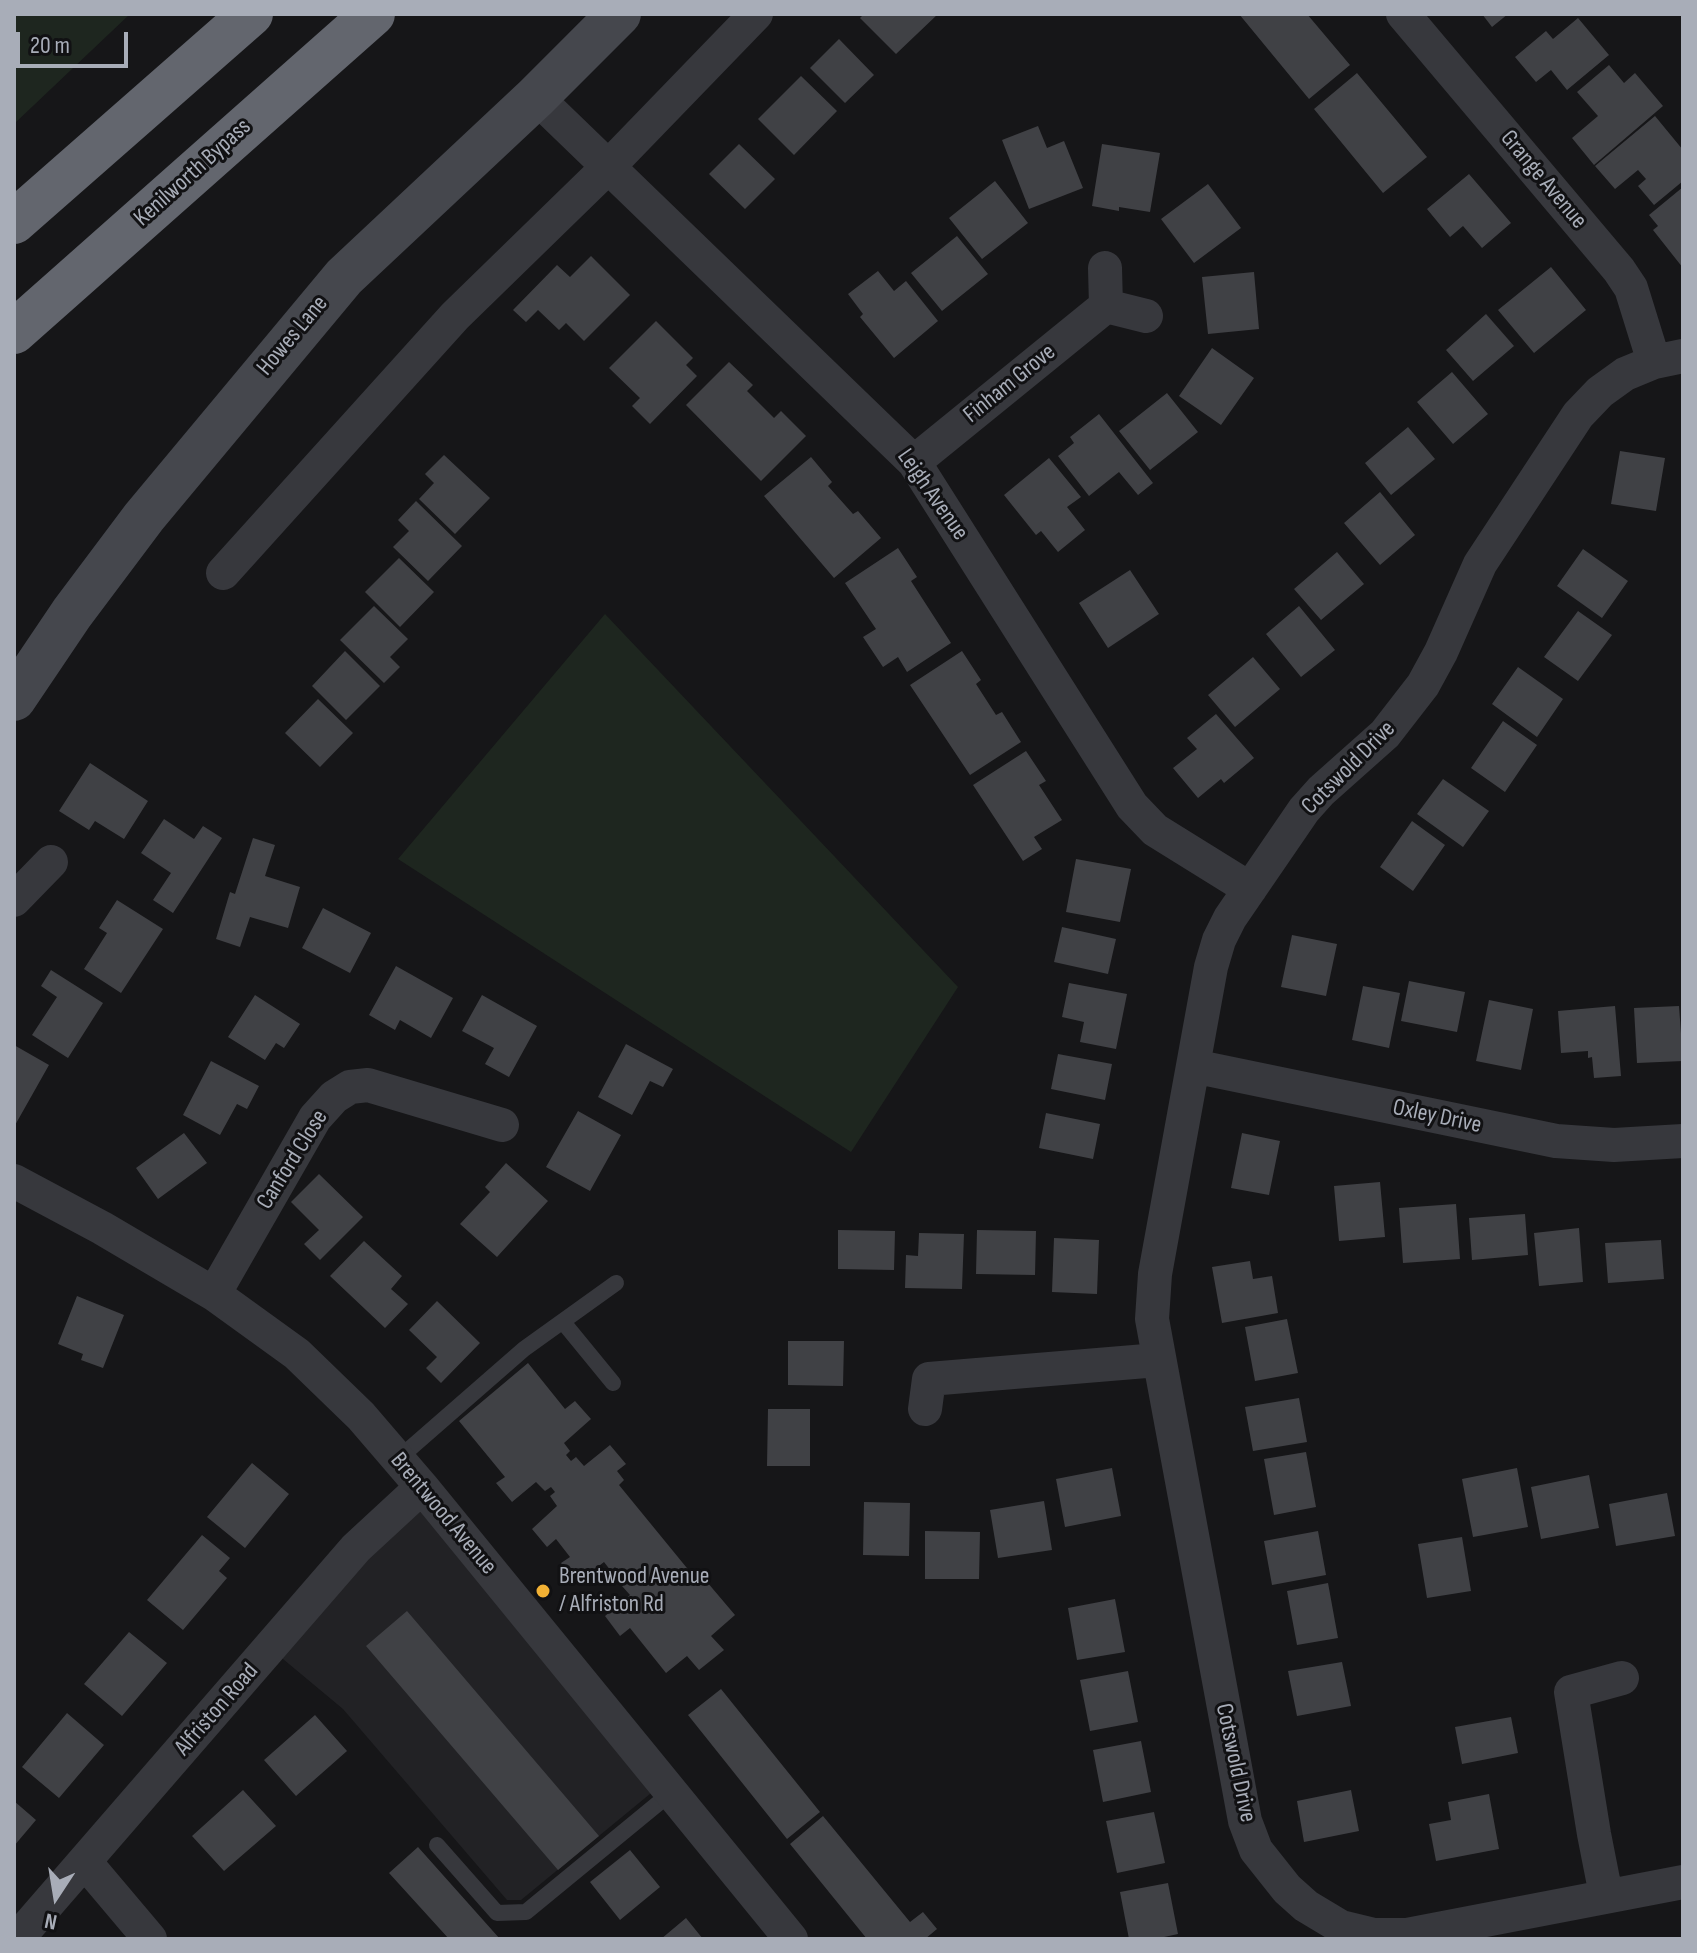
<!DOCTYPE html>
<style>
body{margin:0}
#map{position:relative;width:1697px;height:1953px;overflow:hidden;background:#161618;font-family:"Sofia Sans Condensed",sans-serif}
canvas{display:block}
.frame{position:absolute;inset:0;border:16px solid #a8adb8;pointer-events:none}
.north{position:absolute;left:16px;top:1857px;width:80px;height:80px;-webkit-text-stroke:6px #111113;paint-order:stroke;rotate:192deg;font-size:22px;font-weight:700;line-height:32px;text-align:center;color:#a8adb8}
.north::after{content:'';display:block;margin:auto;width:28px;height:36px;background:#a8adb8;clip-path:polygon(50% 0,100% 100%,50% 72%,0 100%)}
.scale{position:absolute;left:16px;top:32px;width:112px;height:36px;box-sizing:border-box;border:4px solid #a8adb8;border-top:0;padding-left:10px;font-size:24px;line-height:28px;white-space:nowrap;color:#a8adb8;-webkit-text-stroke:6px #111113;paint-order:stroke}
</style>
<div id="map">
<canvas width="1697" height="1953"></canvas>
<div class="frame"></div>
<div class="north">N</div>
<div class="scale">20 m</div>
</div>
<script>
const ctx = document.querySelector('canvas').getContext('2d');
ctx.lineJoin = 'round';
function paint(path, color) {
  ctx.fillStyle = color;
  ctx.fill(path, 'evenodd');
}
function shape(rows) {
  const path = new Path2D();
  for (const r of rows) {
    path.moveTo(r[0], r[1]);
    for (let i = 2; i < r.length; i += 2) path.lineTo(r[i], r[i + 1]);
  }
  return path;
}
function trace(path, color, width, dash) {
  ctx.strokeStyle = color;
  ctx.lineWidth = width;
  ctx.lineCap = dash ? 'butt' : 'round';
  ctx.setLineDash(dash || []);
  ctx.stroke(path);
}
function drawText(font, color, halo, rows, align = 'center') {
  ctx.font = font + ' "Sofia Sans Condensed",sans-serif';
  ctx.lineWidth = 6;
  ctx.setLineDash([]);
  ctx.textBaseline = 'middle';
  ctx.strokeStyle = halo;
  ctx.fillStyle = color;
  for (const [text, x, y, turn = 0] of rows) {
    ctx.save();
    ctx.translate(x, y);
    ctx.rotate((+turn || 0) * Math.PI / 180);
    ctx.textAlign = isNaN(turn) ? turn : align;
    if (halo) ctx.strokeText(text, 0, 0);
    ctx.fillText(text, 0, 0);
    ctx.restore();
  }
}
paint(shape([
 [420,1502,656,1789,521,1900,507,1900,343,1709,277,1654]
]), '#222225');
paint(shape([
 [14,14,130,14,14,124],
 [605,614,958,987,851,1152,398,859]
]), '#1e261f');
paint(shape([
 [864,14,938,14,896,54,860,18],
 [1239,14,1307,14,1350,65,1309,99],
 [1482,14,1508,14,1492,27],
 [1578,18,1609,55,1567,90,1551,70,1536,82,1515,57,1546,31,1553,39],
 [839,39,874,75,845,103,810,68],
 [1609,65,1624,83,1635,73,1663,106,1594,165,1572,138,1598,116,1577,92],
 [1357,73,1427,157,1383,193,1314,109],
 [801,76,837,111,794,155,758,119],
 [1655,116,1683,150,1683,181,1654,205,1638,186,1646,179,1638,170,1615,189,1595,166],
 [1038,126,1047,148,1064,141,1083,188,1029,209,1002,140],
 [739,144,775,179,745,209,709,174],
 [1102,144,1160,153,1150,212,1119,207,1119,211,1092,206],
 [1469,174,1511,223,1482,248,1463,226,1450,237,1427,209],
 [995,181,1028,223,982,259,949,218],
 [1208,184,1241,228,1194,263,1161,219],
 [1683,187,1683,268,1653,230,1658,226,1649,215],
 [957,236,988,274,942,311,911,273],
 [591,256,630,295,584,341,566,323,559,330,538,310,526,322,513,310,557,265,570,277],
 [1551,267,1586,310,1534,353,1498,310],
 [878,271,894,291,906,281,938,321,894,358,860,317,863,314,848,294],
 [1254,272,1259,329,1208,334,1202,277],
 [1486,314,1514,346,1473,381,1446,350],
 [656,321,693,358,686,365,697,376,650,424,632,406,640,398,609,368],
 [1212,348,1254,378,1221,425,1179,396],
 [729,362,753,385,747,391,774,418,781,411,806,436,761,481,686,405],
 [1452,372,1488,414,1453,444,1417,402],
 [1167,393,1198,432,1150,470,1119,431],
 [1099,414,1153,483,1138,495,1119,472,1089,496,1058,456,1074,443,1070,437],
 [1408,427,1435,459,1391,495,1365,463],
 [1620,451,1665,458,1656,511,1611,504],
 [444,455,490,498,455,534,419,499,434,483,425,474],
 [811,457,832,482,828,486,853,514,858,511,881,538,834,578,764,496],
 [1049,458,1081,497,1067,507,1085,530,1058,552,1041,531,1036,535,1004,495],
 [1380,492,1415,535,1380,565,1344,523],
 [416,501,462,546,428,581,393,547,409,531,398,520],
 [898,548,917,577,911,581,951,643,907,672,898,657,883,667,863,637,876,629,845,583],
 [1583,549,1628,581,1602,618,1557,586],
 [1337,552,1364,584,1321,620,1294,589],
 [399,558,434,592,400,627,365,592],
 [1130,570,1159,614,1108,648,1079,603],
 [374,606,408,639,390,657,400,667,384,683,340,640],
 [1299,606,1335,650,1301,677,1266,634],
 [1578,611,1612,635,1578,681,1544,657],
 [345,651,380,686,346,720,312,686],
 [962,651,981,680,976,684,996,715,1002,712,1021,742,970,775,910,685],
 [1253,657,1280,689,1235,727,1208,695],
 [1518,667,1563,699,1537,737,1492,704],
 [318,699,353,733,320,767,285,733],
 [1216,714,1254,758,1224,783,1221,779,1198,798,1173,768,1197,749,1187,738],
 [1503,721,1537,745,1505,792,1471,768],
 [1026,751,1046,781,1039,785,1062,820,1034,837,1042,849,1023,861,973,785],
 [90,763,148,801,124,839,95,821,89,830,59,811],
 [1443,779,1489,811,1463,847,1417,814],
 [164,819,194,839,203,826,222,838,173,913,153,900,171,873,141,853],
 [1412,821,1445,845,1413,891,1380,867],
 [253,838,275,845,265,876,300,887,288,928,250,917,240,947,216,939,230,892,235,894],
 [1076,859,1131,869,1120,922,1066,912],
 [117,900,163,929,121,993,84,969,107,933,99,928],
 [323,908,371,933,350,973,302,948],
 [1062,927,1116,939,1108,974,1054,962],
 [1292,935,1337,944,1326,996,1281,987],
 [396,966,453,998,431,1038,400,1020,395,1030,369,1015],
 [51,970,103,1003,68,1058,32,1035,57,997,41,986],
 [1409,981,1465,992,1457,1032,1401,1021],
 [1069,983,1127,994,1116,1049,1080,1042,1084,1022,1062,1017],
 [1363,986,1400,993,1389,1048,1352,1040],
 [255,995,300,1024,284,1048,276,1043,265,1060,228,1037],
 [482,995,537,1026,509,1077,485,1064,494,1048,462,1031],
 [1489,1000,1533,1009,1521,1070,1476,1061],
 [1615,1006,1621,1076,1594,1078,1592,1057,1588,1058,1588,1051,1561,1053,1558,1011],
 [1679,1006,1683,1061,1637,1063,1634,1008],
 [626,1044,673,1069,663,1087,650,1081,632,1115,598,1097],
 [14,1045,49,1065,14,1127],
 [1058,1054,1112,1064,1105,1100,1051,1089],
 [211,1061,259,1086,247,1109,237,1104,220,1135,183,1115],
 [578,1111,621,1135,590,1191,546,1167],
 [1046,1113,1100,1124,1093,1159,1039,1148],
 [184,1133,207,1163,158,1199,136,1168],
 [1242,1133,1280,1141,1269,1195,1231,1188],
 [506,1163,548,1201,497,1257,460,1224,490,1192,485,1187],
 [319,1174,363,1217,320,1260,304,1244,319,1230,291,1202],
 [1380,1182,1385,1237,1339,1241,1334,1186],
 [1456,1204,1460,1259,1403,1263,1399,1208],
 [1525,1214,1528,1255,1472,1260,1469,1218],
 [1579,1228,1583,1282,1539,1286,1534,1233],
 [838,1230,895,1231,894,1270,838,1269],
 [977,1230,1036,1231,1035,1275,976,1274],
 [919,1233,964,1234,962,1289,905,1288,906,1255,918,1256],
 [1054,1238,1099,1240,1097,1294,1052,1292],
 [1661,1240,1664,1279,1608,1283,1605,1243],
 [364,1241,402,1276,391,1289,408,1304,385,1328,330,1276],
 [1250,1261,1253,1279,1272,1276,1278,1313,1222,1323,1212,1267],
 [77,1296,124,1315,103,1368,81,1360,83,1354,58,1344],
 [437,1301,480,1343,441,1383,426,1368,437,1357,409,1330],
 [1287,1319,1298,1373,1255,1381,1245,1327],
 [788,1341,844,1341,843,1386,788,1385],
 [528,1363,565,1409,575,1401,591,1419,564,1443,570,1451,566,1455,571,1461,576,1457,584,1466,610,1445,626,1464,617,1471,624,1480,619,1485,691,1573,696,1569,735,1615,711,1636,724,1650,699,1670,687,1656,666,1673,630,1628,620,1636,605,1616,630,1595,622,1586,627,1582,615,1567,611,1571,604,1562,577,1583,561,1563,570,1557,556,1539,547,1547,532,1529,557,1506,550,1496,555,1492,551,1487,545,1491,536,1482,512,1502,496,1483,505,1477,459,1421],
 [1299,1398,1307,1442,1253,1451,1245,1407],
 [768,1409,810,1409,810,1466,767,1466],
 [1306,1452,1316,1507,1274,1515,1264,1459],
 [252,1463,289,1494,245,1548,207,1517],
 [1112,1468,1121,1516,1065,1527,1056,1479],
 [1517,1468,1528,1527,1473,1537,1462,1479],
 [1589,1475,1599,1528,1541,1539,1531,1487],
 [1667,1493,1675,1536,1616,1546,1609,1504],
 [1044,1501,1052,1550,998,1558,990,1510],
 [864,1502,910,1503,909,1556,863,1555],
 [925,1531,980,1532,979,1579,925,1579],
 [1318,1531,1326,1575,1272,1585,1264,1541],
 [202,1535,230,1558,219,1571,227,1578,183,1630,147,1600],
 [1462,1537,1471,1591,1427,1598,1418,1544],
 [1328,1583,1338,1638,1297,1645,1287,1591],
 [1115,1599,1125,1652,1077,1660,1068,1608],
 [407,1611,599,1836,558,1870,366,1646],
 [129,1632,167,1663,122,1716,84,1684],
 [1342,1662,1351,1706,1297,1716,1288,1671],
 [1128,1671,1138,1722,1090,1731,1080,1680],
 [721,1689,820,1812,787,1839,688,1715],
 [67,1713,104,1745,59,1798,22,1767],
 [315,1715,347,1751,296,1796,264,1760],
 [1511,1717,1518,1753,1462,1764,1455,1727],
 [1141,1741,1151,1792,1103,1802,1093,1750],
 [243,1790,276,1826,224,1871,192,1836],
 [1351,1790,1359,1831,1304,1842,1297,1801],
 [1489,1794,1499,1849,1436,1861,1429,1824,1451,1820,1448,1802],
 [14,1801,36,1820,14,1846],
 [1154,1812,1165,1863,1117,1873,1106,1821],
 [823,1816,910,1922,923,1912,937,1929,925,1939,867,1939,790,1844],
 [418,1847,500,1939,449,1939,389,1873],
 [630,1850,660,1887,620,1920,590,1882],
 [1168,1883,1178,1934,1155,1939,1129,1939,1120,1892],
 [686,1918,703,1939,661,1939]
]), '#404145');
trace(shape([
 [563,1322,613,1383],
 [398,1459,524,1349,616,1283],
 [437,1845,497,1913,526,1912,672,1792]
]), '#37383d', 16);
trace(shape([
 [1403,14,1619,270,1631,288,1654,362],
 [536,97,914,462,1132,806,1155,830,1250,889],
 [1105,268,1106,306,1146,316],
 [1683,356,1654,362,1625,374,1600,392,1578,415,1480,564,1441,652,1423,685,1385,734,1321,791,1304,810,1230,918,1219,940,1211,967,1155,1274,1152,1319,1245,1821,1256,1850,1287,1889,1306,1906,1341,1927,1374,1935,1407,1935,1683,1882],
 [914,462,1106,306],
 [223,573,455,316,609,166,756,14],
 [14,900,51,862],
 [1193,1066,1556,1141,1614,1145,1683,1141],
 [14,1181,102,1228,214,1294,297,1354,361,1416,422,1487,791,1939],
 [214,1294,315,1118,334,1097,350,1087,368,1085,502,1125],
 [925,1409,929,1379,1158,1360],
 [85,1862,150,1939],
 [1606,1895,1594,1834,1571,1692,1622,1678],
 [17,1939,356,1548,422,1487]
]), '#37383d', 34);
trace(shape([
 [14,699,72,613,144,517,344,277,536,97,619,14]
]), '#45474d', 44);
trace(shape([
 [14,222,251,14],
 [14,332,373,14]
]), '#63666e', 44);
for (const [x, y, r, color] of [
 [543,1591,8,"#f2b134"]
]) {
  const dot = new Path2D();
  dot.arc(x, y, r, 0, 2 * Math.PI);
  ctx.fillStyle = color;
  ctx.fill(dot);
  trace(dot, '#111113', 3);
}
drawText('24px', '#a8adb8', '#111113', [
 ["Kenilworth Bypass",193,173,-42],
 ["Grange Avenue",1543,180,50],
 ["Howes Lane",293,336,-50],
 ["Finham Grove",1010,384,-39],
 ["Leigh Avenue",932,495,55],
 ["Cotswold Drive",1349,768,-45],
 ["Oxley Drive",1437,1117,12],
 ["Canford Close",293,1160,-58],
 ["Brentwood Avenue",443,1514,50],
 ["Alfriston Road",217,1710,-49],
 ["Cotswold Drive",1235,1763,78]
]);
drawText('24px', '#a8adb8', '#111113', [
 ["Brentwood Avenue",559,1577],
 ["/ Alfriston Rd",559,1605]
], 'left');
</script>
